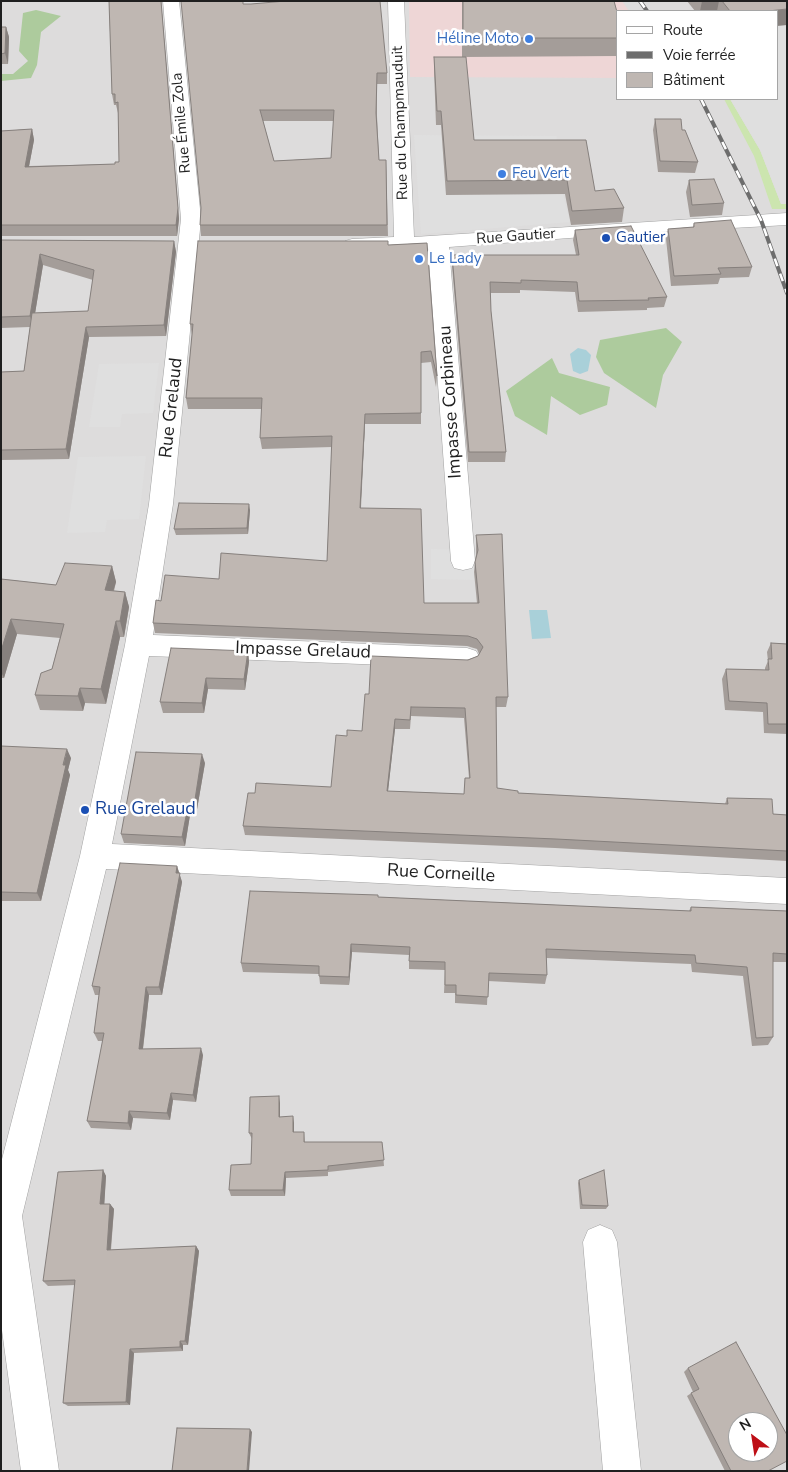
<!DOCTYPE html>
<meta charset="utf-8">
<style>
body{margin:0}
#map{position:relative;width:788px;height:1472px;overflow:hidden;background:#efebe6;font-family:"Nunito Sans",sans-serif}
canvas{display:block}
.frame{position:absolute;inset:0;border:2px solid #1f1f1f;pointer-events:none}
.legend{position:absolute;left:616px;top:10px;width:162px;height:90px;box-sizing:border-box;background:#fff;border:1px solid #a5a5a5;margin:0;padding:6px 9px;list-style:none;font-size:15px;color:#1f1f1f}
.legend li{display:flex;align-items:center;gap:10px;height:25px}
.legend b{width:25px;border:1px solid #a5a5a5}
.north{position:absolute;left:728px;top:1412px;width:50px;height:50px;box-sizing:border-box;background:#fff;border:1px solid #a5a5a5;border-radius:50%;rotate:329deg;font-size:14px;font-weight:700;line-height:20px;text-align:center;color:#1f1f1f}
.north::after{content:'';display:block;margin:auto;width:18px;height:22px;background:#be0f17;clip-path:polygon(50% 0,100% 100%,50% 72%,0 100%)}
</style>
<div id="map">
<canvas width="788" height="1472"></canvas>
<div class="frame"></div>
<ul class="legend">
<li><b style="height:6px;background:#fff"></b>Route</li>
<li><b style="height:6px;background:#6d6d6d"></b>Voie ferrée</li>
<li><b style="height:14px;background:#bfb7b2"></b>Bâtiment</li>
</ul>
<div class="north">N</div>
</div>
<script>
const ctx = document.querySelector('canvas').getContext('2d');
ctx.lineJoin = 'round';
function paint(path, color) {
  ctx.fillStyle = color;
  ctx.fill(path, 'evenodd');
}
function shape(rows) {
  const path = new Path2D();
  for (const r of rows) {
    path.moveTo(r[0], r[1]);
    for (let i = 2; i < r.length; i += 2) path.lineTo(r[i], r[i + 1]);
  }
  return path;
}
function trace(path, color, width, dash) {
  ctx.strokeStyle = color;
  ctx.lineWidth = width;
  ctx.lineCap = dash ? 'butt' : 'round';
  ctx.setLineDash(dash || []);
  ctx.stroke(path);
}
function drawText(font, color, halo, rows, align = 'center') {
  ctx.font = font + ' "Nunito Sans",sans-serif';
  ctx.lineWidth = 5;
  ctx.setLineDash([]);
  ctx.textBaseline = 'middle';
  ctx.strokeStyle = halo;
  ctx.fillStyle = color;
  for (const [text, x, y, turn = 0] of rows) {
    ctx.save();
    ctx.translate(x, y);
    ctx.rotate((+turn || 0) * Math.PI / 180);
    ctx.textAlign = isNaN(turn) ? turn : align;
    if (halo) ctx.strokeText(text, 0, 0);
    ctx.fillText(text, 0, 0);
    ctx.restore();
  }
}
paint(shape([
 [1,1,787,1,787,1471,1,1471],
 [617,11,777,11,777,99,617,99],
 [738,1422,768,1422,768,1452,738,1452]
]), '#dddcdc');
paint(shape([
 [409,1,622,1,629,11,617,11,617,78,410,77]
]), '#eed6d6');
paint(shape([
 [724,99,730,99,760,150,781,204,787,204,787,209,772,209,754,156]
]), '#cce5af');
paint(shape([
 [36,10,61,16,41,32,37,65,31,78,1,81,1,74,13,74,28,61,19,51,23,13],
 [666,328,682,342,663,375,656,408,604,373,596,357,600,340],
 [552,358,559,373,610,387,607,405,580,415,551,396,547,435,515,416,506,391]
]), '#adcb9d');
paint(shape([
 [787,25,787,204,781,204,760,150,730,99,777,99,777,26],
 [414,135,557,136,556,153,443,154,446,194,563,194,570,222,421,234],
 [159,363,153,413,122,414,120,427,89,427,99,364],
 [146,456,139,519,107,520,105,532,67,533,78,457],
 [431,549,474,550,475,580,431,579]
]), '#dfdfdf');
paint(shape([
 [578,348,586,350,591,355,588,371,580,374,573,371,570,354],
 [529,610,547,610,551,638,532,639]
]), '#a9d0d9');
const minor = shape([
 [163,1,179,1,201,219,173,504,153,635,467,648,476,651,480,658,476,665,467,668,149,656,112,844,787,878,787,904,106,869,22,1216,59,1471,21,1471,1,1323,1,1163,80,856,125,645,149,504,181,219,163,1],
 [388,1,404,1,414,237,787,213,787,225,623,234,449,247,475,561,472,568,463,570,454,568,451,561,428,248,352,251,345,249,342,245,345,241,352,239,394,237,388,1],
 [600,1225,612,1230,617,1242,641,1471,603,1471,583,1242,588,1230,600,1225]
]);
trace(minor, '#a3a3a3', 1);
paint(minor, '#fff');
const rail = shape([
 [640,1,647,11],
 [701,99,761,220,787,293]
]);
trace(rail, '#6d6d6d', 4);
trace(rail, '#fff', 2.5, [8]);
paint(shape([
 [109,1,161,1,179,219,177,236,1,236,1,131,32,129,34,140,29,166,115,164,119,162,118,113,116,105,114,105,112,94],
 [462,1,614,1,617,12,617,56,462,57],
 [687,1,787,1,777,11,695,11],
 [243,4,387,73,387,84,377,84,377,116,379,160,386,160,388,236,201,236,200,225,201,208],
 [263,121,334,121,331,158,274,161],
 [1,27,6,27,9,37,8,64,1,64],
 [434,57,474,140,595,191,624,208,622,222,571,225,565,194,446,195,441,125,436,125,434,70],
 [655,119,682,130,698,162,695,173,658,172,653,130],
 [689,180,724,203,722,215,690,217,686,192],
 [694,223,752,267,749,277,720,278,718,284,671,286,666,239,668,229,693,227],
 [575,230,667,297,664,307,647,308,647,310,578,312,575,292,520,290,520,293,490,293,491,311,506,452,505,462,468,462,452,266,452,255,576,255,573,240],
 [1,240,174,241,176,252,166,336,89,337,69,459,1,460,1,372,24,371,30,327,1,328],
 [43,265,93,280,88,311,35,313],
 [427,243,437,376,436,387,431,362,421,363,421,424,365,424,361,508,424,603,477,603,474,572,475,562,476,555,476,535,508,697,506,707,496,707,497,788,518,793,725,804,727,798,773,814,787,815,787,861,555,848,245,835,243,826,255,793,331,787,347,736,362,731,369,694,478,656,479,654,477,649,467,646,155,633,153,623,161,601,219,579,327,561,332,447,262,449,260,438,262,409,188,409,186,398,192,335,190,324,388,245],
 [411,716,464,718,469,778,465,778,464,794,388,791,395,729,410,729],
 [250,510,248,534,176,535,174,529],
 [112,566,116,582,114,591,125,592,129,607,124,637,120,637,106,704,85,703,83,711,40,710,35,695,52,669,60,638,17,634,4,678,1,678,1,579,56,585],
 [771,643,787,644,787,734,764,733,763,712,725,710,722,679,726,669,765,670,765,668,768,661,767,652],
 [248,651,249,662,245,690,208,689,204,713,163,713,160,702],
 [1,746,71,758,68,770,70,775,41,901,1,901],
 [205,763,196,815,190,815,185,846,124,843,121,834],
 [177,866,182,882,162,995,149,995,143,1049,203,1055,196,1102,173,1100,170,1120,133,1118,131,1130,91,1128,87,1121,103,1041,98,1041,94,1033,99,995,95,995,92,986],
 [378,897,689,911,691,907,787,911,787,962,773,962,773,1037,768,1045,752,1046,743,976,692,972,691,964,546,958,547,975,545,984,488,981,487,1005,455,1003,455,993,444,993,445,970,409,969,409,955,352,952,349,985,320,984,319,974,243,972,241,963],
 [280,1103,280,1117,294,1123,294,1132,304,1132,305,1142,382,1142,384,1166,328,1172,328,1176,286,1178,285,1196,231,1196,229,1190,251,1164,252,1139,249,1133],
 [103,1170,106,1176,104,1204,110,1204,114,1209,111,1250,196,1246,199,1251,188,1345,183,1345,183,1351,134,1353,130,1405,68,1406,63,1403,75,1285,48,1286,43,1281],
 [579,1180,608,1206,606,1209,580,1209,578,1183],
 [688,1368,768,1471,725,1471,687,1396,693,1392,684,1372]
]), '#a49d99');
paint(shape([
 [161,1,179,219,177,236,176,225],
 [702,1,719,1,717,11,700,11],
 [787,9,787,25,777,26,777,11,768,11],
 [6,27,9,37,8,64,5,53],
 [32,129,34,140,27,177,25,167],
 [174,241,176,252,166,336,164,325],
 [40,254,43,265,33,326,30,316],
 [86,327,89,337,69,459,66,449],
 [365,414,365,424,360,518,360,508],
 [249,504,250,510,248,534,247,528],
 [112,566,116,582,109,605,105,590],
 [125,592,129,607,124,637,120,621],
 [11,619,17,634,4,678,1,672,1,651],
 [116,621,120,637,106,704,101,689],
 [248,651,249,662,245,690,244,679],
 [206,678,208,689,204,713,202,703],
 [80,688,85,703,83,711,78,696],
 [395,719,395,729,387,800,387,791],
 [67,749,71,758,68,770,70,775,41,901,37,893],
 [202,754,205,763,196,815,194,806],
 [188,806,190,815,185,846,182,837],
 [177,866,182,882,162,995,159,987],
 [351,944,352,952,349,985,349,977],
 [146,987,149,995,142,1056,139,1049],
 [201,1048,203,1055,196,1102,193,1095],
 [171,1093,173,1100,170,1120,167,1113],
 [279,1096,280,1103,280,1123,279,1117],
 [129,1111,133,1118,131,1130,128,1123],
 [293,1116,294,1123,294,1138,293,1132],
 [103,1170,106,1176,104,1210,100,1204],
 [285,1172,286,1178,285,1196,283,1190],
 [110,1204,114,1209,110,1256,107,1250],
 [196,1246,199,1251,188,1345,185,1341],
 [180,1341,183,1345,183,1351,180,1347],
 [130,1349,134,1353,130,1405,126,1402],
 [250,1429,252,1432,249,1471,247,1471]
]), '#86807d');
const building = shape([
 [109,1,161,1,178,208,176,225,1,225,1,131,32,129,25,167,115,164,115,162,119,162,118,102,115,103,115,94,112,94,109,1],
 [181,1,243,1,243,4,251,4,286,1,380,1,387,73,377,73,376,113,379,160,386,160,387,225,200,225,201,208,181,1],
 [260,110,334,110,331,158,274,161,260,110],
 [463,1,614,1,617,12,617,38,463,38,463,1],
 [722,1,787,1,787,9,768,11,730,11,722,1],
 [1,27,6,27,5,53,1,54,1,27],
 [434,57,466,57,474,140,586,140,595,191,614,189,624,208,572,211,567,180,447,181,441,111,437,111,434,57],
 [655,119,681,119,682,130,685,130,698,162,660,161,655,119],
 [714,179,724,203,692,205,689,180,714,179],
 [731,220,752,267,718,268,721,274,674,276,668,229,694,227,694,223,731,220],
 [631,226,667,297,648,298,649,300,579,301,577,282,521,280,521,283,490,282,491,311,506,452,469,452,452,255,579,255,575,230,631,226],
 [1,240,174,241,164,325,86,327,66,449,1,450,1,372,24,371,32,313,88,311,94,270,40,254,30,316,1,317,1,240],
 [198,241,388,241,388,245,427,243,437,376,431,351,421,352,421,413,365,414,360,508,421,509,424,603,479,603,475,562,478,550,476,535,502,534,508,697,496,697,497,788,518,791,518,793,728,804,727,798,772,799,773,814,787,815,787,851,556,839,243,826,248,793,255,793,256,783,331,787,336,735,347,736,347,730,362,731,365,694,369,694,371,656,468,660,478,656,483,647,477,639,468,636,153,623,156,600,161,601,165,575,219,579,221,553,327,561,332,436,260,438,262,398,186,398,193,324,190,324,198,241],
 [411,707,465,708,470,778,465,778,464,794,387,791,395,719,410,720,411,707],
 [179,503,249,504,247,528,174,529,179,503],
 [65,563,112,566,105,590,125,592,120,621,116,621,101,689,80,688,78,696,35,695,41,673,52,669,64,624,11,619,1,651,1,579,56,585,65,563],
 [771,643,787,644,787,724,768,724,767,703,729,701,726,669,769,670,768,659,772,659,771,643],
 [171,648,248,651,244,679,206,678,202,703,160,702,171,648],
 [1,746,67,749,63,765,66,765,37,893,1,892,1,746],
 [136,752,202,754,194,806,188,806,182,837,121,834,136,752],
 [120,863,177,866,176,873,180,873,159,987,146,987,139,1049,201,1048,193,1095,171,1093,167,1113,129,1111,128,1123,87,1121,104,1033,94,1033,100,987,92,986,120,863],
 [250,891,378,895,378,897,691,911,691,907,787,911,787,954,773,953,773,1037,756,1038,747,967,696,963,695,955,546,949,547,975,489,973,488,997,456,995,456,985,445,985,445,962,409,961,410,947,351,944,349,977,319,976,319,966,241,963,250,891],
 [279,1096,279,1117,293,1116,293,1132,304,1132,304,1142,382,1142,384,1160,328,1166,328,1170,285,1172,283,1190,229,1190,231,1165,251,1164,252,1133,249,1133,250,1097,279,1096],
 [103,1170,100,1204,110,1204,107,1250,196,1246,185,1341,180,1341,180,1347,130,1349,126,1402,63,1403,75,1280,43,1281,58,1172,103,1170],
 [604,1170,608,1206,582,1205,579,1180,604,1170],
 [736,1342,787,1435,787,1461,768,1471,731,1471,691,1393,699,1389,688,1368,736,1342],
 [738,1422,768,1422,768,1452,738,1452,738,1422],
 [177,1428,250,1429,247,1471,172,1471,177,1428]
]);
paint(building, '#bfb7b2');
trace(building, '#86807d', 1);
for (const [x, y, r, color] of [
 [529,39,5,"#3f7fe0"],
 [502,174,5,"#3f7fe0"],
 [606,238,5,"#1a4fb4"],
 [419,259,5,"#3f7fe0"],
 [85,810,5,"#1a4fb4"]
]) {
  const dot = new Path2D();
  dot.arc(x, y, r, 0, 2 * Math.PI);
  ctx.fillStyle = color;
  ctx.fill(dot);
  trace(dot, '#fff', 2);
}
drawText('15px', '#366cbe', '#fff', [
 ["Héline Moto",519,39,"right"],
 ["Feu Vert",512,174],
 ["Le Lady",429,259]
], 'left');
drawText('15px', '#1f1f1f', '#fff', [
 ["Rue Émile Zola",182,123,-95],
 ["Rue du Champmauduit",401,123,-92],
 ["Rue Gautier",516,237,-4]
]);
drawText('15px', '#164399', '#fff', [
 ["Gautier",616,238]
], 'left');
drawText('18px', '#1f1f1f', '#fff', [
 ["Impasse Corbineau",451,402,-94],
 ["Rue Grelaud",172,408,-84],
 ["Impasse Grelaud",303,651,2],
 ["Rue Corneille",441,874,3]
]);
drawText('18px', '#164399', '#fff', [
 ["Rue Grelaud",95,810]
], 'left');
</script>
